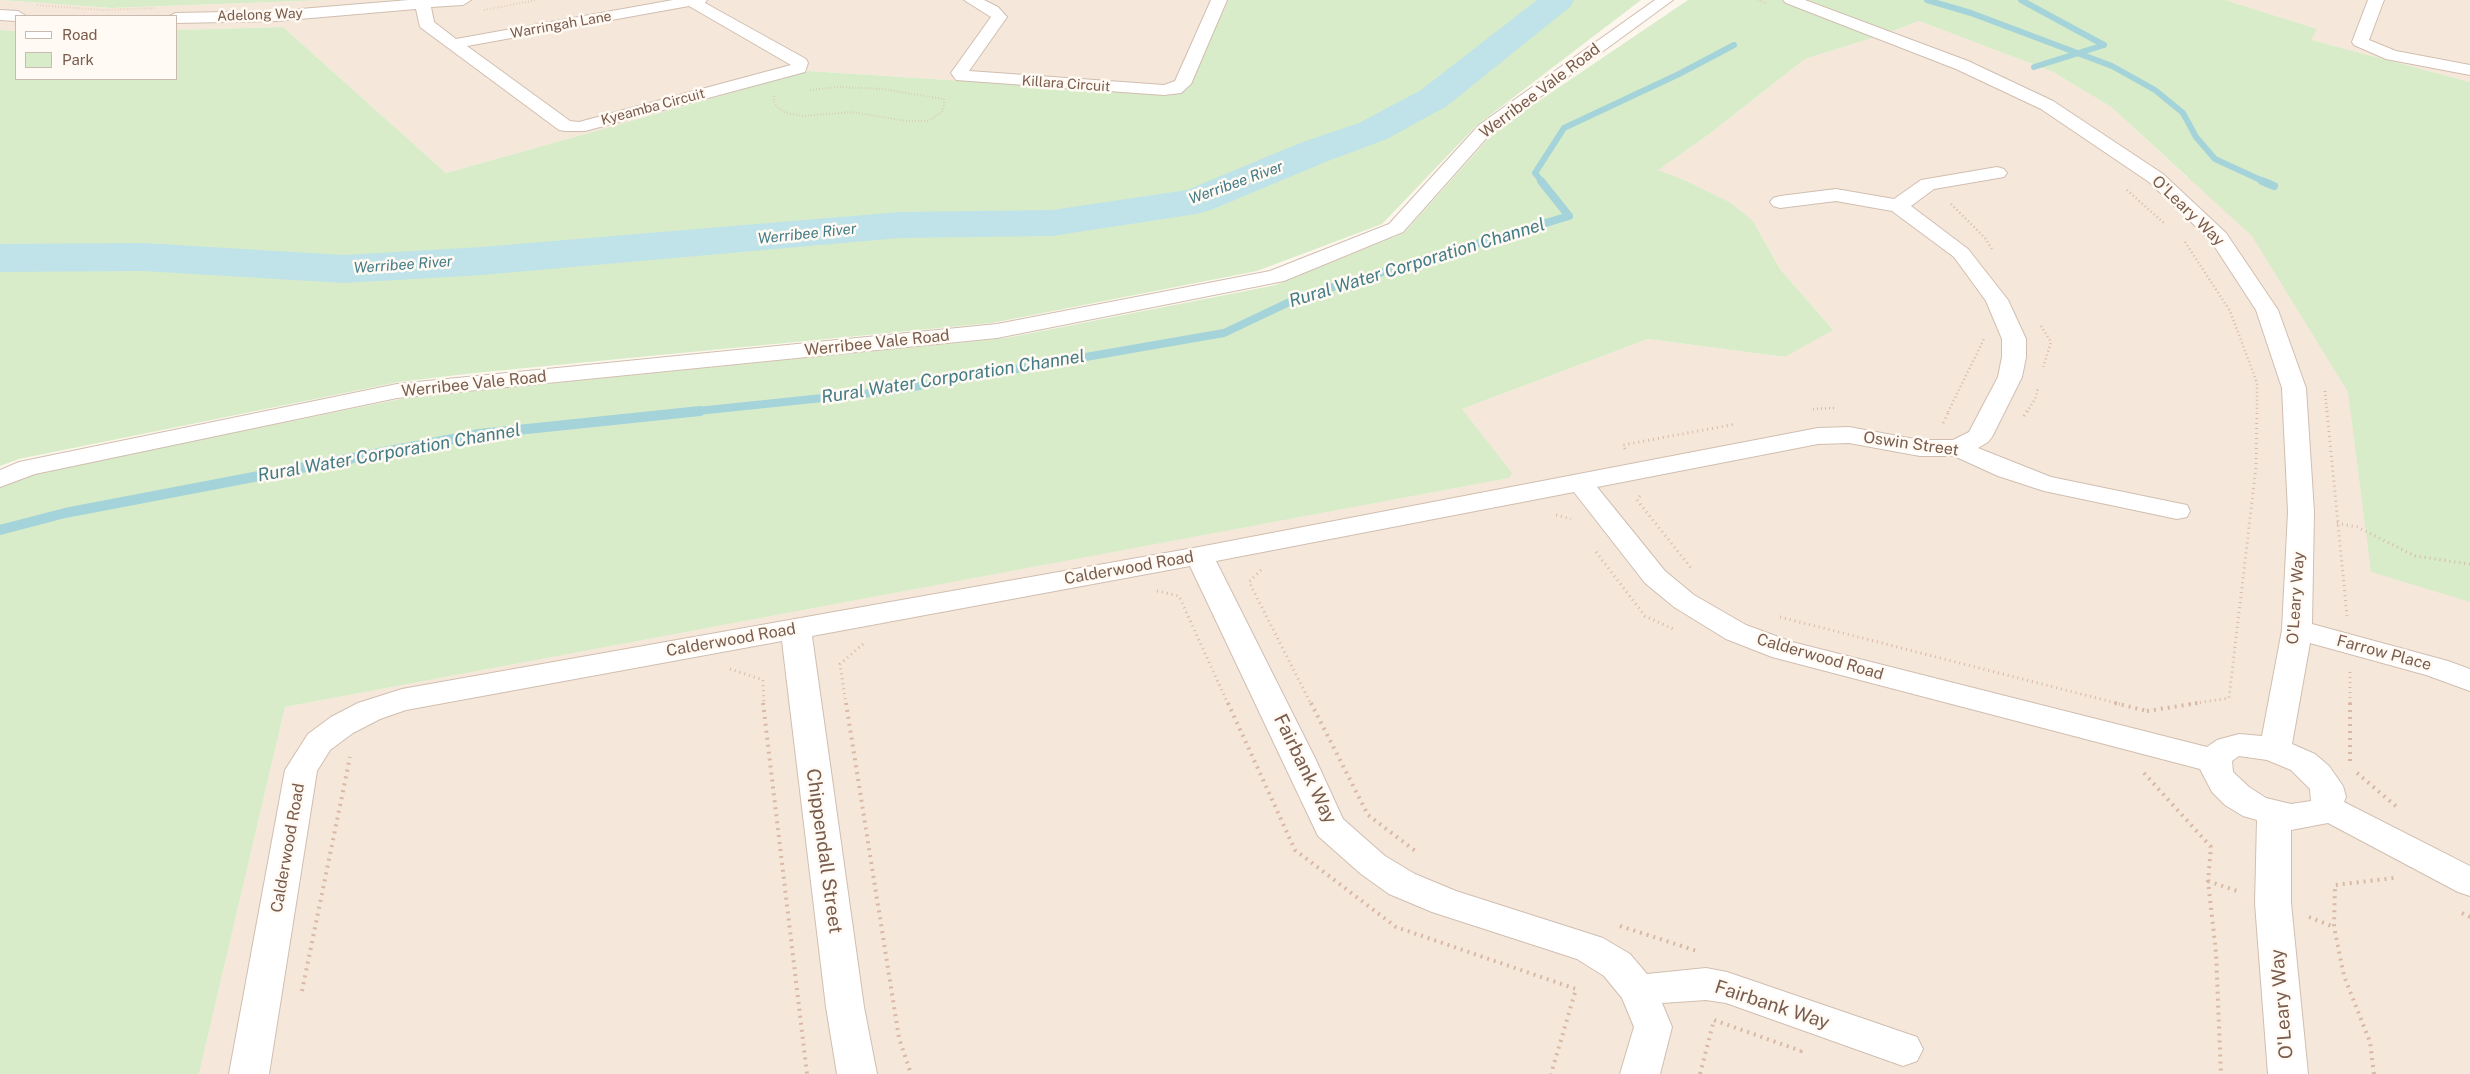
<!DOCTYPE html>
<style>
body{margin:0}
#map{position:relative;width:2470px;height:1074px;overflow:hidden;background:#fdf6ec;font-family:"Public Sans",sans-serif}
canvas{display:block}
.legend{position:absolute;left:15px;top:15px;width:162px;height:65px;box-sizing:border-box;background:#fffaf3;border:1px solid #cabbb1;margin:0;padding:6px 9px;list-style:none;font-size:15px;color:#7a5c4d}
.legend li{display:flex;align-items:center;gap:10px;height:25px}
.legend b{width:25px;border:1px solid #cabbb1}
</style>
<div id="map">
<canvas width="2470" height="1074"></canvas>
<ul class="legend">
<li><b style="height:6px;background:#fff"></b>Road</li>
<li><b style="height:14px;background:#d8ecc9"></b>Park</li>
</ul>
</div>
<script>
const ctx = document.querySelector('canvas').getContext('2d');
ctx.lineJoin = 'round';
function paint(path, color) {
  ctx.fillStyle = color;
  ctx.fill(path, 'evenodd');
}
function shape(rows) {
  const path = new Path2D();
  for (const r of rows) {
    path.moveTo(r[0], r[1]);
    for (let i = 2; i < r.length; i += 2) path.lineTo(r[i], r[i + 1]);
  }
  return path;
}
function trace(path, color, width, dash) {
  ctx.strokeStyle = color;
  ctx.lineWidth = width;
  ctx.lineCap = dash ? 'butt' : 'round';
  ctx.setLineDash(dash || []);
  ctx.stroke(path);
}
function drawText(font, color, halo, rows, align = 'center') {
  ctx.font = font + ' "Public Sans",sans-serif';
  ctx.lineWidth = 5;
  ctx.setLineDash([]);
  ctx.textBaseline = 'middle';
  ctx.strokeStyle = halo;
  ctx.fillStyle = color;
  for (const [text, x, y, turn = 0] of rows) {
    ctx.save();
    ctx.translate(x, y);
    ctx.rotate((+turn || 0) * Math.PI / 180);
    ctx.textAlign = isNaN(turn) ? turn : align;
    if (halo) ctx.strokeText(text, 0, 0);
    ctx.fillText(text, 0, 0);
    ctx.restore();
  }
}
paint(shape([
 [0,0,112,8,328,0,1229,0,1229,3,1187,87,1163,94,809,71,446,173,283,27,176,30,176,16,16,16,16,31,0,30],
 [2225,0,2470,0,2470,82,2310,40,2316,29],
 [1919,21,2053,72,2111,107,2188,178,2470,242,2470,1074,199,1074,285,707,1508,478,1511,473,1462,409,1648,339,1785,357,1832,329,1780,269,1753,221,1684,180,1657,170,1708,135,1805,59,1885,34]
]), '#f5e8da');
paint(shape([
 [0,0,328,0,112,8],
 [1229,0,1641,0,1476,126,1382,224,1257,271,992,323,474,373,399,382,19,459,0,466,0,30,16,31,16,79,176,79,176,30,283,27,446,173,809,71,1164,94,1187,87],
 [1688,0,2225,0,2317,29,2311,40,2470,82,2470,602,2371,572,2348,392,2252,236,2111,107,2053,72,1919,21,1885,34,1805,59,1708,135,1658,170,1684,180,1731,203,1753,221,1780,269,1833,330,1785,357,1648,339,1462,409,1512,473,1509,478,285,707,199,1074,0,1074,0,486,27,475,405,398,1006,338,1276,285,1404,233,1496,130]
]), '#d8ecc9');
trace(shape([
 [1927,0,1971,13,2112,66,2155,90,2183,113,2196,137,2215,159,2265,182],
 [2021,0,2104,45],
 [2034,67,2104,45],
 [1542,182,1535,173,1564,128,1679,74,1734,45]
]), '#a5d3da', 6);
trace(shape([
 [2262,181,2274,186],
 [688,412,890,391,1224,333,1300,297,1569,216,1541,181]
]), '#a5d3da', 8);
trace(shape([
 [0,530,65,513,479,434,700,411]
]), '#a5d3da', 10);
paint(shape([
 [1537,0,1574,0,1570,7,1447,106,1387,139,1328,161,1211,210,1196,214,1052,236,900,238,482,275,344,283,143,271,0,272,0,244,143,243,344,255,482,247,900,212,1052,210,1187,190,1300,143,1359,123,1421,90,1537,0]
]), '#bfe3e8');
const minor = shape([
 [409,0,471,0,463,5,431,7,434,22,456,39,673,0,707,0,705,3,806,59,808,63,805,72,585,131,565,131,559,130,420,27,416,9,276,21,176,23,176,16,169,16,176,13,276,11,409,0],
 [689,6,791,65,579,122,570,121,467,46,689,6],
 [964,0,984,0,998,7,1007,17,969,71,1164,85,1175,81,1211,0,1227,0,1191,84,1181,93,1164,95,956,80,951,73,991,17,964,0],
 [1655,0,1673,0,1491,133,1403,232,1284,281,997,338,397,398,35,474,0,487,0,470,19,462,397,384,997,324,1270,271,1389,224,1479,125,1655,0],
 [1783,0,1805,0,1968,61,2053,101,2163,174,2226,233,2278,310,2306,388,2314,512,2312,624,2448,661,2470,669,2470,691,2426,675,2310,643,2292,744,2315,754,2329,766,2343,786,2346,797,2344,802,2470,866,2470,896,2458,892,2328,823,2291,830,2291,903,2308,1074,2268,1074,2255,903,2257,820,2243,816,2225,805,2212,792,2200,769,1772,657,1726,639,1674,607,1645,583,1574,492,1216,561,1315,758,1343,819,1385,856,1415,874,1456,891,1603,938,1630,954,1647,974,1706,968,1727,972,1917,1037,1923,1049,1917,1061,1903,1066,1726,1003,1706,1000,1662,1003,1672,1027,1660,1074,1620,1074,1634,1027,1622,998,1604,976,1577,959,1432,912,1389,894,1361,874,1318,836,1190,566,812,636,864,1007,877,1074,837,1074,826,1007,782,641,406,710,380,719,353,733,330,750,317,771,269,1074,229,1074,285,770,308,734,331,717,358,703,402,689,1199,547,1818,428,1849,427,1920,440,1953,440,1969,432,1998,377,2002,357,2002,339,1986,301,1954,257,1892,211,1836,201,1780,208,1773,206,1770,202,1773,198,1780,196,1836,189,1894,199,1921,180,1997,167,2004,169,2007,173,2004,177,1934,189,1911,206,1968,249,2008,300,2026,339,2026,357,2022,377,1992,437,1988,442,1978,448,2051,477,2177,503,2187,505,2190,511,2187,517,2177,519,2044,491,1998,476,1954,456,1920,456,1849,443,1818,444,1597,487,1665,571,1694,595,1746,625,1792,642,2207,747,2217,740,2239,734,2262,736,2282,630,2288,512,2282,388,2256,310,2211,241,2149,182,2041,109,1956,69,1786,3,1783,0],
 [2239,756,2267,760,2291,770,2310,789,2311,801,2291,804,2266,798,2249,787,2233,772,2232,761,2239,756],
 [2368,0,2384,0,2369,40,2396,51,2470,65,2470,75,2386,59,2354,45,2352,42,2368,0],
 [0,10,18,11,26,16,16,16,16,21,0,20,0,10]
]);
trace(minor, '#d1beb0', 2);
trace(shape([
 [1757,0,1767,3],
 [37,5,103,10,155,8],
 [484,10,537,0],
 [774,96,774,102,778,108,787,113,804,116,852,112,907,121,928,121,942,112,944,106,944,99,882,89,838,87,809,90]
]), '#d9b8a5', 2, [0.5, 2.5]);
trace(shape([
 [2127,190,2165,224],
 [1951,204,1985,238,1992,249],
 [2185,242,2230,311,2257,383,2257,412],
 [2041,326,2051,342,2043,368],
 [2325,391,2327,412],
 [1813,409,1834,408],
 [1948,412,1984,339],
 [2027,412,2035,399,2038,388]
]), '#d9b8a5', 2.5, [1, 3]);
trace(shape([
 [2327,411,2347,616],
 [2024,416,2027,411],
 [1943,423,1949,411],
 [1625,449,1623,445,1736,424],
 [1640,496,1637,500,1691,568],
 [1556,515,1571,519],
 [2337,523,2357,527,2415,556,2470,564],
 [1596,552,1645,616,1673,629],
 [1261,570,1249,582,1311,704],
 [1157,591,1179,596,1228,704],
 [1780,617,2120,704],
 [730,669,763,680,764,704],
 [2350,672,2350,704],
 [846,704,840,664,863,644],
 [2190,704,2229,698,2256,467,2257,411]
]), '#d9b8a5', 3, [1, 4]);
trace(shape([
 [763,703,807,1074],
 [846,703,899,1038,911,1074],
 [1228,703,1295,850,1396,927,1576,989,1551,1074],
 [1311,703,1368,815,1418,853],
 [2115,703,2147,711],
 [2350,703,2350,765],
 [2147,711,2198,703],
 [2144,773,2211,847,2208,881,2216,953,2221,1074],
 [2357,773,2398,808],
 [2208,881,2240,892],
 [2462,913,2470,917],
 [2309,917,2334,927],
 [1620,926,1697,951],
 [302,991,350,757],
 [1700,1074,1714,1020,1801,1051,1802,1047],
 [2374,1074,2370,1042,2344,976,2334,927,2335,885,2394,878]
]), '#d9b8a5', 4, [2, 5]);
paint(minor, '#fff');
drawText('14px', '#7a5c4d', '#fffaf3', [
 ["Adelong Way",260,15,-2],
 ["Warringah Lane",561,25,-10],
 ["Killara Circuit",1066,84,4],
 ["Kyeamba Circuit",653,107,-15]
]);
drawText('italic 15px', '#437c86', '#fffaf3', [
 ["Werribee River",1236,183,-20],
 ["Werribee River",807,234,-6],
 ["Werribee River",403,265,-4]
]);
drawText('16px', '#7a5c4d', '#fffaf3', [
 ["Werribee Vale Road",1540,91,-37],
 ["O'Leary Way",2188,211,44],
 ["Werribee Vale Road",877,343,-6],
 ["Werribee Vale Road",474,384,-6],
 ["Oswin Street",1911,444,8],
 ["Calderwood Road",1129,568,-10],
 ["O'Leary Way",2296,598,-86],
 ["Calderwood Road",731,640,-10],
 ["Farrow Place",2384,653,15],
 ["Calderwood Road",1820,657,16],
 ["Calderwood Road",288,848,-80]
]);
drawText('italic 18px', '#437c86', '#fffaf3', [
 ["Rural Water Corporation Channel",1417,263,-17],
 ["Rural Water Corporation Channel",953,377,-9],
 ["Rural Water Corporation Channel",389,453,-10]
]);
drawText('19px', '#7a5c4d', '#fffaf3', [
 ["Fairbank Way",1305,769,64],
 ["Chippendall Street",824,851,82],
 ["O'Leary Way",2282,1004,-95],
 ["Fairbank Way",1772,1005,18]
]);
</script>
